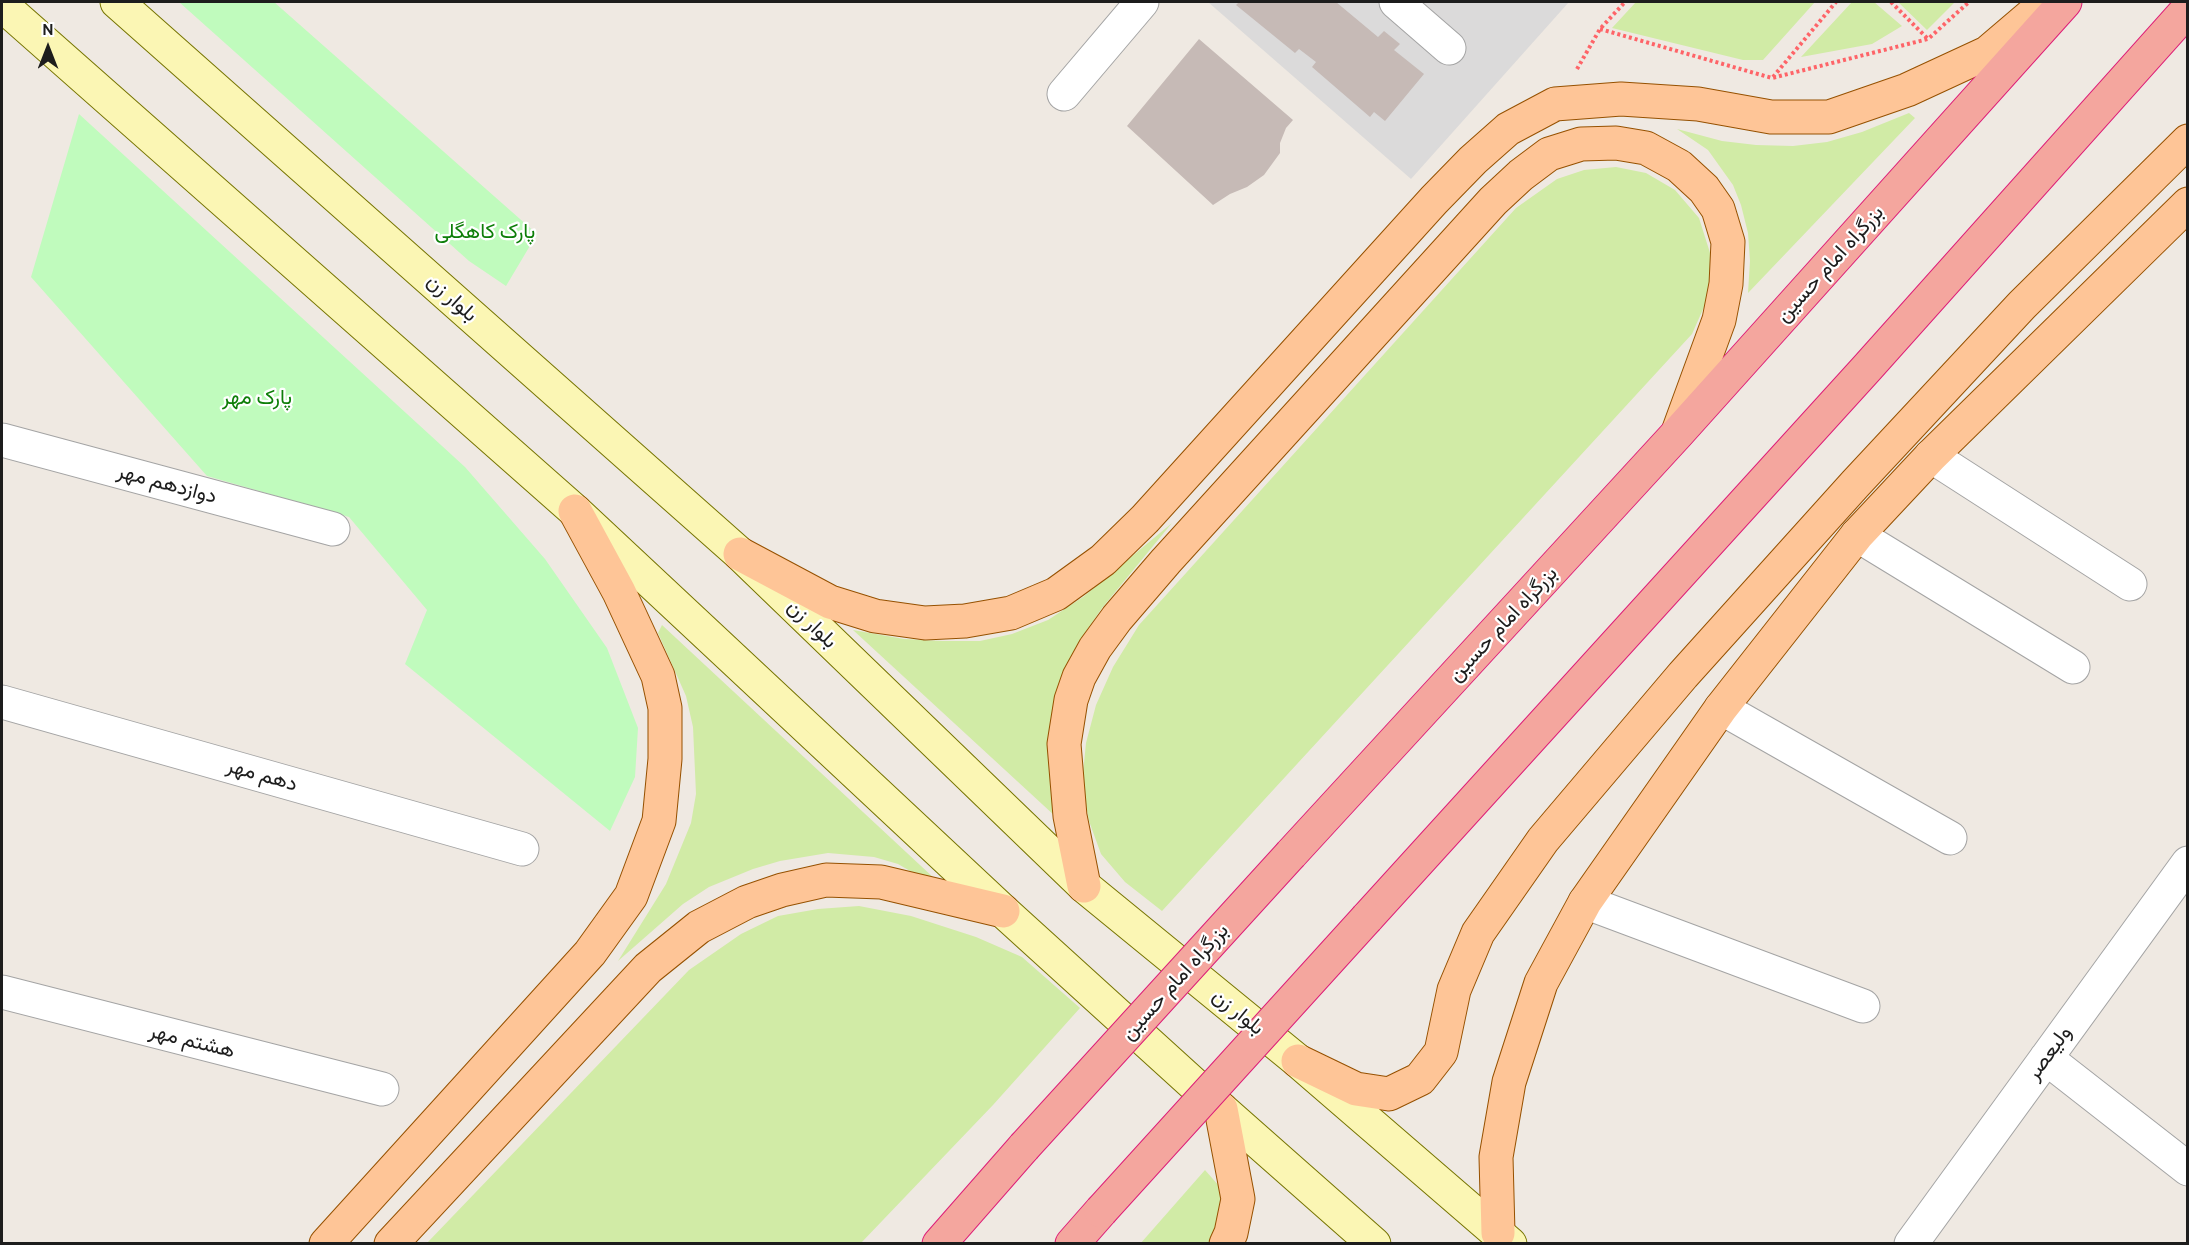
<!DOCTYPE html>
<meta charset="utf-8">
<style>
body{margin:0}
#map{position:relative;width:2189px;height:1245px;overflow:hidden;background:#efe9e2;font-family:Cabin,sans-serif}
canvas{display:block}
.frame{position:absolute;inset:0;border:3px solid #1d1d1d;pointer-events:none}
.north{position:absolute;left:18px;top:18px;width:60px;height:60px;-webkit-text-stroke:4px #fff;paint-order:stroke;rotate:0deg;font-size:16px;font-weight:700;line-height:24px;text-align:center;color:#1d1d1d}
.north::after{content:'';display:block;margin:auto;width:21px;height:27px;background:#1d1d1d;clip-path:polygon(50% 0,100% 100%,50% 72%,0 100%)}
</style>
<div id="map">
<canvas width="2189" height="1245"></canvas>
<div class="frame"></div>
<div class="north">N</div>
</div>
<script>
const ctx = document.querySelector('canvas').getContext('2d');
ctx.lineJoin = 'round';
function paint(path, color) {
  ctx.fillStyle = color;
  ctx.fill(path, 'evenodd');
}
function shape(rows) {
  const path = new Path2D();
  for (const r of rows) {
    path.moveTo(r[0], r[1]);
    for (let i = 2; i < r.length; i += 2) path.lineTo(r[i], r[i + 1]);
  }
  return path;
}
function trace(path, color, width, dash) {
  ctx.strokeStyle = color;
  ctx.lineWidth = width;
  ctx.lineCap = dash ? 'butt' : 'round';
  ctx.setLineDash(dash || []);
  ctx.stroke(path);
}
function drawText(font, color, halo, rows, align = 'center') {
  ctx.font = font + ' Cabin,Vazirmatn,sans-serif';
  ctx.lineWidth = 4.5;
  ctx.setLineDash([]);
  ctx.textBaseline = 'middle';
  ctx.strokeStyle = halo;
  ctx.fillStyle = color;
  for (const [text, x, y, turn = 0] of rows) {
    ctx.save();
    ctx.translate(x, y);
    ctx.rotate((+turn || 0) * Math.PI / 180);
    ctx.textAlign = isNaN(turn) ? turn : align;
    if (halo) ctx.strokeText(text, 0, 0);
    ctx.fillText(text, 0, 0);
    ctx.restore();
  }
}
paint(shape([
 [1208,2,1569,2,1411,179]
]), '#dbdada');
paint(shape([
 [1636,2,1815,2,1763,60,1743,60,1612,28],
 [1852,2,1874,2,1902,26,1872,44,1801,57],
 [1898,2,1955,2,1927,30],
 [1909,113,1915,118,1748,293,1750,261,1748,233,1741,205,1733,185,1708,150,1677,129,1722,141,1756,145,1793,146,1827,142,1862,132],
 [1616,167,1646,173,1675,190,1699,218,1711,256,1708,298,1692,334,1162,911,1125,882,1101,854,1089,821,1082,783,1086,743,1096,705,1113,667,1139,625,1516,208,1557,179,1584,170],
 [1172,523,1102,608,1080,640,1065,668,1057,691,1051,719,1050,749,1055,816,853,630,904,639,943,641,980,641,1012,634,1048,620,1083,597],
 [662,625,935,879,931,883,898,864,874,857,828,853,780,861,753,869,709,887,683,904,618,961,666,884,691,823,696,794,693,727,686,696,658,633],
 [859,906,911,916,976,937,1022,957,1080,1008,993,1105,861,1243,427,1243,689,970,741,934,778,916,818,909],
 [1205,1170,1220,1187,1222,1204,1212,1243,1140,1244]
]), '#d1eba6');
paint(shape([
 [179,2,274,2,537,234,506,286,469,261],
 [79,114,465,467,545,559,607,648,638,728,635,777,610,831,405,664,427,610,349,517,207,476,31,277]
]), '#c0fbbd');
paint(shape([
 [1239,2,1336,2,1378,37,1384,31,1400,44,1394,50,1424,74,1385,121,1374,112,1370,117,1312,67,1316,62,1299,49,1295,53,1236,5],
 [1199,39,1293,120,1286,128,1280,143,1280,153,1264,175,1247,187,1230,194,1213,205,1127,126]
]), '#c6bab6');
const minor = shape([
 [1396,2,1449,48],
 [1064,94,1142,2],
 [2,440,333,529],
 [1931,456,2130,584],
 [1857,535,2073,667],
 [2,702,522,849],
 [1721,708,1950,838],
 [1585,902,1863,1006],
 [2,992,382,1089],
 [2046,1058,2188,1169],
 [1911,1244,2188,863]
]);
const secondary = shape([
 [117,2,740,554,1084,886,1298,1061,1510,1244],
 [2,5,575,511,1003,911,1221,1109,1374,1244]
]);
const primary = shape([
 [740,554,830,602,875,616,925,623,965,621,1011,613,1056,594,1103,560,1145,519,1434,200,1473,160,1508,129,1555,104,1621,99,1698,104,1771,117,1829,117,1907,90,1987,53,2047,2],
 [1084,886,1070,816,1064,744,1071,700,1079,677,1095,648,1117,618,1166,561,1493,201,1521,175,1549,154,1581,144,1616,143,1646,148,1679,166,1704,189,1718,209,1728,242,1726,284,1719,320,1678,432],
 [1298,1061,1356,1089,1389,1094,1420,1079,1441,1052,1454,990,1478,933,1543,840,1683,675,1856,483,2022,305,2188,141],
 [1221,1109,1238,1199,1231,1233,1226,1244],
 [1498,1233,1496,1157,1509,1082,1541,983,1585,902,1721,708,1857,535,1931,456,2188,204],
 [326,1244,590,953,631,896,659,821,665,759,665,708,658,676,619,592,575,511],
 [391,1244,648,968,699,927,747,902,782,890,826,880,881,882,1003,911]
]);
const trunk = shape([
 [1291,854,1677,434,2065,2],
 [1367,918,1867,368,2188,9],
 [939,1244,1024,1147],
 [1072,1244,1101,1211]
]);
trace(minor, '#a4a4a4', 35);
trace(secondary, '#767401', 35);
trace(primary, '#965100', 35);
trace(trunk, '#dd1e78', 35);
trace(shape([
 [1891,2,1928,39],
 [1600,29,1772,78,1928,39,1969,2],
 [1577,69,1600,29,1625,2],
 [1773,77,1836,2]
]), '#fe6468', 4, [3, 3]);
trace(minor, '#fff', 33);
trace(secondary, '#fbf6b4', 33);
trace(primary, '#fec597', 33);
trace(trunk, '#f4a69e', 33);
const trunkBridge = shape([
 [1024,1147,1291,854],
 [1101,1211,1367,918]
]);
trace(trunkBridge, '#dd1e78', 35, []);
trace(trunkBridge, '#f4a69e', 33);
drawText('21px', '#0d7e08', '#fff', [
 ["پارک کاهگلی",485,232],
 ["پارک مهر",257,398]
]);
drawText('21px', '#1d1d1d', '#fff', [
 ["بزرگراه امام حسین",1830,264,-48],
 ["بلوار زن",452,298,42],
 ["دوازدهم مهر",167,484,15],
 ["بلوار زن",812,624,44],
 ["بزرگراه امام حسین",1503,624,-47],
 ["دهم مهر",262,775,16],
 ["بزرگراه امام حسین",1175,982,-48],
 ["بلوار زن",1238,1012,39],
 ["هشتم مهر",192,1041,14],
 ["ولیعصر",2049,1053,-54]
]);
</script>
